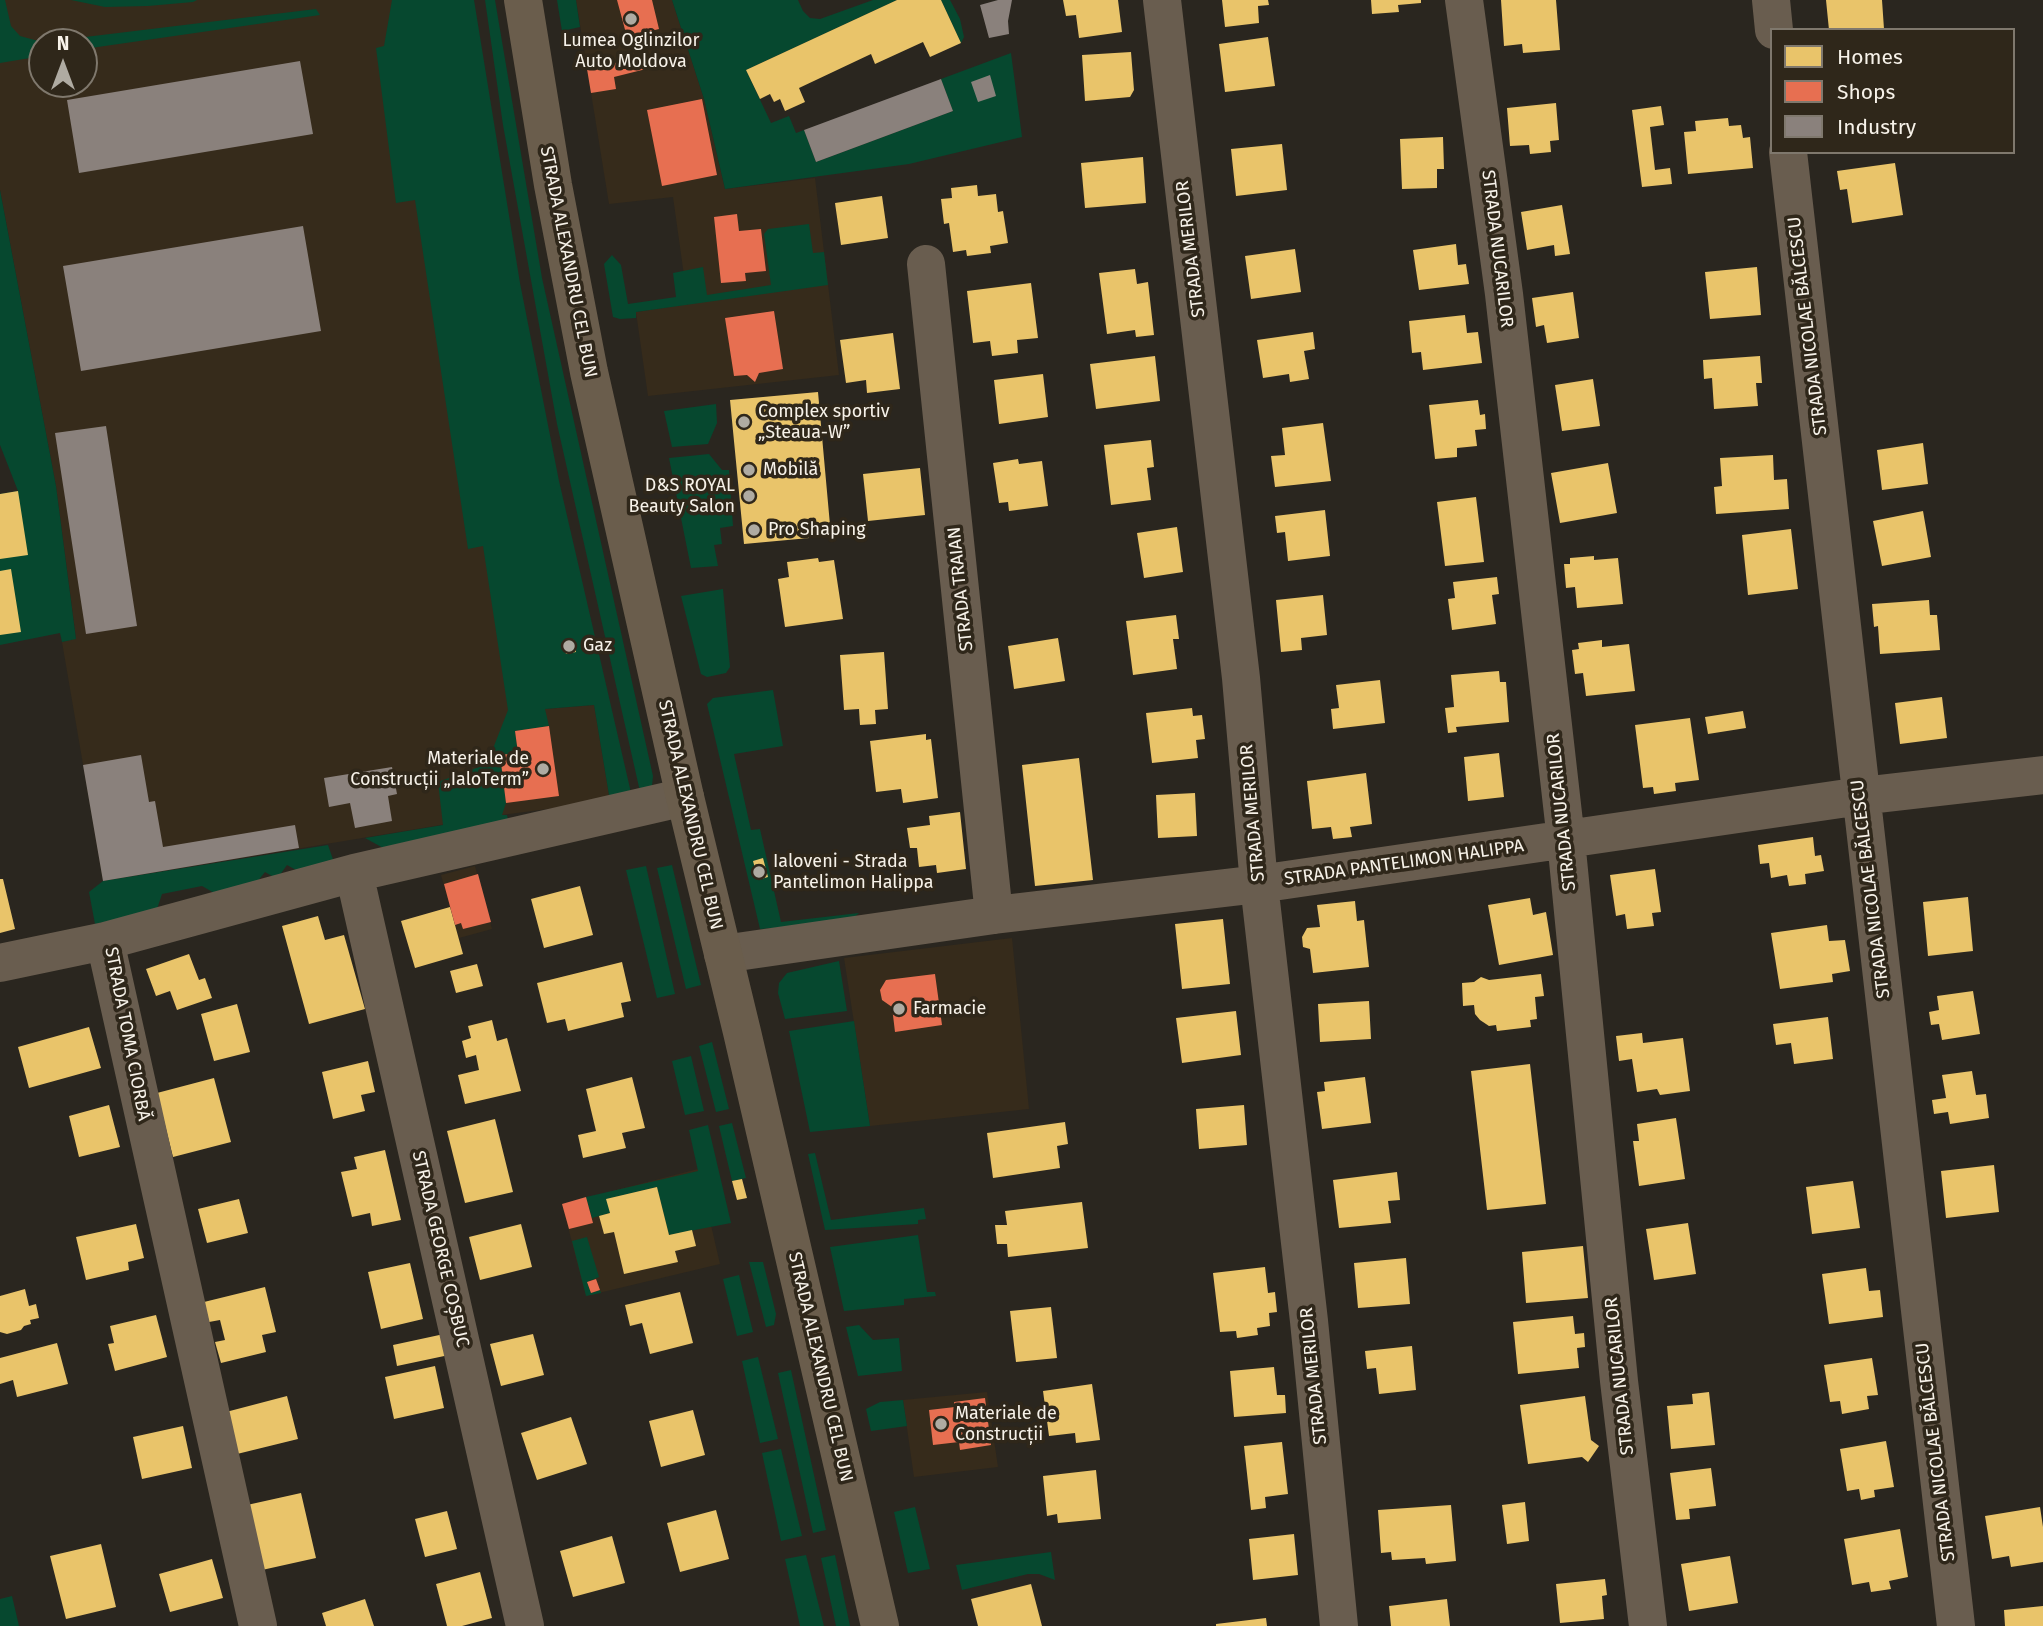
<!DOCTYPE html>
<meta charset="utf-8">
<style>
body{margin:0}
#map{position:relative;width:2043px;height:1626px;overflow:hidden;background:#2a261f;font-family:"Fira Sans",sans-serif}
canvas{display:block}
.legend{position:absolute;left:1770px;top:28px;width:245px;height:126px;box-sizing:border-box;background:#2f271a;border:2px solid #7f786d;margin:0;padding:9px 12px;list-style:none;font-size:21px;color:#f7f2e9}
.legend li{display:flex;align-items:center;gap:14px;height:35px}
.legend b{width:35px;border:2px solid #7f786d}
.north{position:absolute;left:28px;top:28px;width:70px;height:70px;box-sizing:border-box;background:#2f271a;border:2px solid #7f786d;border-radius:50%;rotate:0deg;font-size:19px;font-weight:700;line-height:28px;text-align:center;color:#f7f2e9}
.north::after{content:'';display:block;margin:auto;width:24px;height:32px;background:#afaba2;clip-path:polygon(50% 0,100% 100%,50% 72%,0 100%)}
</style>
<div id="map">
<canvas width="2043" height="1626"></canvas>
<ul class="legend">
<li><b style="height:19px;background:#e9c46a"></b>Homes</li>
<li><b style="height:19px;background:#e76f51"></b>Shops</li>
<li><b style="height:19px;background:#8a817c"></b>Industry</li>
</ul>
<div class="north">N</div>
</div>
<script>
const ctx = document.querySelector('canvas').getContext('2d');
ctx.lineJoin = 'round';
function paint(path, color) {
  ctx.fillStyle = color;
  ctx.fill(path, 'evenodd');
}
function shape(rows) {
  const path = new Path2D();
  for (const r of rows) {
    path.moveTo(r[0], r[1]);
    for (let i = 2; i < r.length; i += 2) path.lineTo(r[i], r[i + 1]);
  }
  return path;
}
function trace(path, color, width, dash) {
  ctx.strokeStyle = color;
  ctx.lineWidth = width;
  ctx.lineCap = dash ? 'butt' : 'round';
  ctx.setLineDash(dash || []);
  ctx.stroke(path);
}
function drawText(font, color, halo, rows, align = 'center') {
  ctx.font = font + ' "Fira Sans",sans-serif';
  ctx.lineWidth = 7;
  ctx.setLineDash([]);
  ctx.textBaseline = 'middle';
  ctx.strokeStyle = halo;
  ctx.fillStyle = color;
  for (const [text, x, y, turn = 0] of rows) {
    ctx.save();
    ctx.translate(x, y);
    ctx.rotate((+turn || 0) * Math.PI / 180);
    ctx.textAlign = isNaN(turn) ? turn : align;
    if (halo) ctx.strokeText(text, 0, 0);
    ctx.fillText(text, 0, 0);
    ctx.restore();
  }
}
paint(shape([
 [0,0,441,0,545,709,594,705,610,801,501,815,103,881,62,642,76,638,56,486,0,190],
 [42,42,84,42,84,84,42,84],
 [576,0,672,0,704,99,725,189,815,178,839,375,648,396,636,312,688,304,673,197,609,204],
 [475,866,492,929,459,938,441,875],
 [1012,938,1029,1109,870,1126,844,958],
 [698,1169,720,1264,586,1296,562,1204],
 [987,1392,998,1467,914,1477,903,1400]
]), '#362b1b');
paint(shape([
 [0,0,5,0,11,26,20,36,42,42,42,56,0,63],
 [71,0,197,0,193,2,148,6,105,7],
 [392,0,474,0,520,283,559,481,632,797,610,801,594,705,545,709,549,726,515,731,518,753,500,756,506,803,502,815,507,815,509,824,387,850,365,838,443,825,438,782,487,764,508,710,483,546,468,549,415,200,396,203,376,48,384,46],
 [485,0,495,0,542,278,653,776,652,786,641,796,557,424,503,125],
 [557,0,576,0,580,27,562,31],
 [672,0,798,0,803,11,810,18,820,19,873,0,897,0,746,70,771,123,789,116,796,133,804,130,816,162,953,111,941,79,1011,53,1022,137,909,164,725,189,704,99],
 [941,0,950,0,960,19,964,37,961,43],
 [316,9,320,15,84,49,84,42,44,42],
 [0,190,56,486,76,639,62,642,60,633,0,645,0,494,18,491,0,445],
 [809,224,813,253,824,252,828,285,636,312,636,318,620,319,613,317,604,264,612,255,621,265,628,304,676,297,673,273,703,267,707,295,771,285,764,234,768,229],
 [716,404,717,423,708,444,672,447,664,411],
 [709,454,722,470,729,470,733,526,720,528,722,544,714,545,718,566,691,568,669,458],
 [723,589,730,667,726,673,707,677,701,674,681,596],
 [773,690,783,746,734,754,751,830,760,829,781,922,859,913,848,923,760,929,707,704,713,698],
 [328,845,336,868,307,876,287,865,277,879,265,872,253,887,216,894,202,886,162,894,156,912,95,924,89,892,103,881],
 [672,865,701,985,686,989,657,868],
 [646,866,675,994,657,998,626,870],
 [839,961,847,1011,785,1019,778,993,779,983,787,973],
 [854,1021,870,1126,810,1132,789,1031],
 [712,1042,729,1109,716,1112,699,1046],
 [691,1056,704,1111,685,1115,672,1061],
 [732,1123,746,1178,732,1181,719,1126],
 [708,1125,731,1223,669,1235,657,1187,607,1199,610,1213,592,1218,586,1197,698,1171,689,1130],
 [815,1153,831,1220,924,1208,926,1219,918,1220,918,1224,825,1230,808,1154],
 [918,1235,927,1292,935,1292,936,1296,904,1299,904,1305,844,1311,830,1247],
 [587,1237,599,1277,587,1282,591,1293,600,1290,601,1293,586,1296,572,1241],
 [749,1262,763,1262,776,1314,774,1325,766,1327],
 [739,1275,753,1332,737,1336,723,1279],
 [859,1325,873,1340,899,1338,902,1371,858,1376,846,1327],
 [758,1357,778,1439,760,1443,742,1361],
 [791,1370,826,1530,813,1533,778,1373],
 [903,1400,907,1426,871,1431,866,1409,880,1402],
 [781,1449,802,1536,781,1541,762,1453],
 [915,1507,930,1569,908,1573,894,1512],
 [1051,1552,1055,1580,1039,1574,1028,1574,962,1590,956,1565],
 [806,1555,824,1626,800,1626,785,1559],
 [835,1555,850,1626,836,1626,821,1558],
 [12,1596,19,1626,0,1626,0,1599]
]), '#06482f');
paint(shape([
 [897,0,941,0,961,43,930,57,923,42,875,64,871,54,799,88,805,102,785,111,780,99,774,102,770,94,760,99,746,70],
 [1063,0,1118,0,1122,32,1079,38,1076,15,1066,16],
 [1222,0,1268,0,1269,5,1258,6,1259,23,1225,27],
 [1371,0,1421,0,1421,3,1398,5,1399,12,1372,14],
 [1501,0,1556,0,1560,50,1523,53,1522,44,1504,46],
 [1826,0,1882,0,1884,29,1829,30],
 [1268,37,1275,86,1225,92,1219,44],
 [1131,52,1134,90,1130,97,1085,101,1082,55],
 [1556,103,1559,140,1550,141,1551,152,1530,154,1529,145,1510,146,1507,108],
 [1661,106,1664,125,1650,127,1655,170,1670,168,1672,184,1642,187,1632,110],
 [1728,118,1729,126,1741,125,1743,138,1750,137,1753,168,1688,174,1684,132,1696,131,1695,121],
 [1443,137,1444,169,1437,169,1437,188,1402,189,1400,139],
 [1282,144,1287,190,1236,196,1231,149],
 [1143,157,1146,203,1085,208,1081,163],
 [1895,163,1903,215,1852,223,1847,189,1840,190,1837,171],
 [977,185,978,196,996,194,998,212,1003,211,1008,243,990,246,991,253,967,256,966,250,953,252,949,223,944,224,941,199,952,198,951,188],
 [882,196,888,238,841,245,835,203],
 [1562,205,1570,254,1555,256,1554,245,1527,250,1521,212],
 [1456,244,1458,265,1466,264,1469,284,1419,290,1413,250],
 [1295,249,1301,292,1251,299,1245,256],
 [1757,267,1761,315,1710,319,1705,272],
 [1135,269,1137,284,1148,282,1154,335,1136,337,1135,330,1107,334,1099,273],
 [1031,283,1038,338,1017,340,1018,353,992,356,990,341,973,343,967,291],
 [1573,292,1579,338,1547,343,1544,325,1536,327,1532,298],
 [1465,315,1467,333,1478,332,1482,363,1423,370,1421,352,1412,353,1409,321],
 [1313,332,1315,349,1304,351,1309,379,1290,382,1289,374,1263,378,1257,340],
 [893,333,900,389,867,393,866,380,846,383,840,340],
 [1155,356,1160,401,1096,409,1090,364],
 [1760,356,1762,383,1756,383,1758,406,1714,409,1712,378,1704,379,1703,360],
 [1043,374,1048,417,999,424,994,380],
 [1593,379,1600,426,1562,431,1555,385],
 [818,392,831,536,744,544,730,400],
 [1478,400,1480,415,1485,414,1486,429,1475,430,1477,446,1457,448,1457,457,1435,459,1429,405],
 [1323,423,1331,481,1275,487,1271,456,1285,455,1282,428],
 [1151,440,1154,467,1147,468,1151,500,1111,505,1104,445],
 [1923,443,1928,484,1882,490,1877,450],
 [1773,455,1774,480,1787,479,1789,509,1716,514,1714,487,1722,486,1720,458],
 [1018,459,1019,464,1042,461,1048,506,1009,511,1008,502,999,503,993,463],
 [1608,463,1617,513,1560,523,1551,473],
 [920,468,925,515,868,521,863,474],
 [18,491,28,555,0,559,0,494],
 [1476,497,1484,562,1445,566,1437,502],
 [1325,510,1330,556,1288,561,1285,532,1277,533,1275,516],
 [1923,511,1931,557,1882,566,1873,521],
 [1177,527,1183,572,1144,578,1137,533],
 [1791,529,1798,589,1748,595,1742,535],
 [1594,556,1594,560,1618,558,1623,604,1577,608,1575,587,1566,588,1564,564,1570,564,1570,558],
 [818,558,819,562,834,560,843,619,785,627,778,579,789,577,787,562],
 [11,569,21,632,0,635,0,571],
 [1497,577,1499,594,1492,595,1496,624,1452,630,1448,599,1455,598,1453,582],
 [1323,595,1327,635,1301,638,1302,650,1281,652,1276,600],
 [1929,600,1930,615,1937,615,1940,650,1880,654,1878,626,1874,627,1872,604],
 [1176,615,1179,639,1173,639,1177,669,1133,675,1126,621],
 [1058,638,1065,681,1014,689,1008,646],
 [573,639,576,652,566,654,563,641],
 [1602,640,1602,647,1629,644,1635,691,1586,696,1583,673,1575,674,1572,650,1579,649,1578,643],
 [884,652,888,709,875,710,876,724,860,725,859,709,844,710,840,655],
 [1499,671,1500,682,1506,682,1509,722,1456,727,1457,732,1448,733,1445,708,1454,707,1451,675],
 [1380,680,1385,723,1333,729,1331,709,1339,708,1336,685],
 [1942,697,1947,738,1900,744,1895,703],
 [1192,708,1193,716,1202,715,1205,739,1196,740,1198,758,1152,763,1146,713],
 [1743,711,1746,728,1708,734,1705,717],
 [1690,718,1699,780,1675,783,1676,791,1654,794,1653,787,1643,788,1635,725],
 [926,734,926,740,931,739,938,798,903,803,901,789,876,792,870,741],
 [1499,753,1504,797,1468,801,1464,757],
 [1079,758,1093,880,1035,886,1022,765],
 [1366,773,1372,824,1350,827,1352,837,1333,839,1331,827,1312,829,1307,781],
 [1195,793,1197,836,1158,838,1156,795],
 [960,812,966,869,937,873,936,865,919,867,917,848,910,848,907,828,930,825,929,816],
 [1813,837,1815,856,1821,855,1824,871,1805,874,1806,884,1789,886,1787,875,1771,878,1769,863,1760,864,1758,845],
 [763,858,768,877,758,880,753,861],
 [1655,869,1661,912,1652,913,1654,926,1627,929,1625,914,1616,916,1610,875],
 [0,879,3,879,15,929,0,933],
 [580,886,593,935,544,948,531,899],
 [1968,897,1973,951,1928,956,1923,902],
 [1530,898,1533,915,1546,912,1553,955,1499,965,1488,905],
 [1355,901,1357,921,1364,920,1369,967,1313,973,1310,949,1303,947,1302,937,1307,928,1320,927,1317,905],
 [450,907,463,954,415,968,401,921],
 [318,916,325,940,344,935,365,1009,309,1024,282,926],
 [1223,919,1230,984,1182,989,1175,924],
 [1827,925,1829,941,1845,940,1850,971,1832,974,1833,982,1780,989,1771,933],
 [189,954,199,980,205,978,212,998,177,1010,170,991,156,996,146,969],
 [622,962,631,1001,621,1003,624,1017,568,1031,565,1019,547,1023,537,983],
 [477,964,483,986,456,993,450,971],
 [1541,974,1544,996,1535,997,1537,1019,1530,1020,1531,1027,1497,1031,1496,1025,1489,1026,1480,1020,1475,1014,1474,1005,1463,1006,1462,983,1474,982,1481,977,1489,980],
 [1973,991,1980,1034,1942,1040,1939,1024,1931,1025,1929,1012,1939,1010,1937,996],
 [1369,1001,1371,1039,1320,1042,1318,1004],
 [237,1004,250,1052,214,1061,201,1014],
 [1236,1011,1241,1055,1182,1063,1176,1018],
 [1828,1017,1833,1059,1794,1064,1791,1043,1776,1045,1773,1024],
 [492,1020,497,1041,507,1038,521,1091,465,1104,458,1075,479,1070,476,1055,466,1058,462,1041,471,1038,468,1026],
 [89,1027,101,1068,29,1088,18,1047],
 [1642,1033,1643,1043,1683,1038,1690,1091,1660,1095,1657,1089,1637,1092,1632,1059,1619,1061,1616,1036],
 [368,1061,375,1092,361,1095,365,1111,333,1119,322,1072],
 [1530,1064,1546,1204,1487,1210,1471,1071],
 [1972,1071,1976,1095,1986,1094,1989,1118,1950,1124,1948,1112,1934,1114,1932,1100,1946,1098,1942,1075],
 [632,1077,645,1128,622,1133,626,1148,583,1158,578,1135,596,1131,586,1089],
 [1365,1077,1371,1123,1322,1129,1317,1092,1325,1091,1324,1082],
 [214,1078,231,1142,173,1157,157,1093],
 [109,1105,120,1147,79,1157,69,1116],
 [1244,1105,1247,1145,1199,1149,1196,1109],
 [1676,1118,1685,1179,1639,1186,1633,1141,1639,1141,1637,1124],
 [495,1119,513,1192,465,1203,447,1131],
 [1065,1122,1068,1144,1057,1146,1060,1168,993,1178,987,1133],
 [385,1150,401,1220,372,1226,370,1213,352,1217,341,1172,357,1169,354,1157],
 [1994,1165,1999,1212,1946,1218,1941,1171],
 [1397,1172,1400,1200,1388,1201,1391,1223,1339,1228,1333,1180],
 [742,1179,747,1198,737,1200,732,1181],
 [1853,1181,1860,1228,1812,1234,1806,1187],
 [657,1187,669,1235,692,1230,696,1246,675,1251,678,1262,624,1274,614,1232,604,1234,599,1216,610,1213,606,1199],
 [239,1199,248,1233,207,1243,198,1209],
 [1082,1202,1088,1248,1008,1257,1007,1244,997,1244,995,1225,1007,1225,1005,1211],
 [1688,1223,1696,1274,1654,1280,1646,1229],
 [136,1224,144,1258,128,1262,129,1270,86,1280,76,1237],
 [521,1224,532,1267,480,1280,469,1237],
 [1583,1246,1588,1298,1526,1303,1522,1252],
 [1406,1258,1410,1304,1358,1308,1354,1263],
 [410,1263,423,1319,381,1329,368,1272],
 [1265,1267,1268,1293,1275,1292,1277,1312,1269,1313,1270,1326,1257,1328,1258,1335,1237,1338,1236,1331,1220,1332,1213,1273],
 [1866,1268,1869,1291,1880,1290,1883,1317,1829,1324,1822,1274],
 [265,1287,276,1332,262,1335,266,1352,221,1363,215,1342,225,1340,220,1320,209,1322,204,1302],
 [25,1289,29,1306,36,1304,39,1318,30,1320,31,1324,24,1326,21,1330,7,1334,0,1332,0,1296],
 [680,1292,693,1343,650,1354,642,1323,630,1326,625,1305],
 [1051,1307,1057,1358,1016,1362,1010,1311],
 [156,1315,167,1357,115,1371,108,1344,114,1343,110,1326],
 [1573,1316,1575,1334,1584,1333,1585,1347,1577,1348,1579,1368,1518,1374,1513,1322],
 [444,1334,449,1355,397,1366,393,1345],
 [533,1334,544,1375,501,1386,490,1344],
 [57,1343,68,1384,17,1397,13,1380,0,1384,0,1358],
 [1412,1346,1416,1390,1379,1394,1376,1368,1367,1369,1365,1351],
 [1872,1358,1878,1395,1867,1396,1869,1409,1842,1414,1840,1401,1830,1402,1824,1365],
 [435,1366,444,1408,394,1419,385,1377],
 [1274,1367,1277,1395,1285,1395,1286,1413,1234,1417,1230,1371],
 [1092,1384,1100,1440,1076,1443,1075,1433,1049,1436,1043,1391],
 [1709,1392,1715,1445,1671,1449,1667,1406,1693,1404,1692,1394],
 [287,1396,298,1439,237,1454,226,1412],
 [1585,1396,1591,1440,1599,1446,1588,1462,1582,1457,1528,1464,1520,1405],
 [693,1410,705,1455,661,1467,649,1421],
 [571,1417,587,1464,537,1480,521,1433],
 [183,1426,192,1468,142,1479,133,1437],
 [1886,1441,1894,1487,1874,1490,1875,1497,1861,1500,1859,1489,1847,1491,1840,1449],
 [1282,1442,1288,1494,1265,1497,1266,1508,1251,1510,1244,1446],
 [1711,1468,1716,1506,1689,1509,1690,1519,1676,1520,1670,1473],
 [1096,1470,1101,1519,1058,1523,1057,1514,1047,1516,1043,1476],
 [301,1493,316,1558,262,1570,247,1505],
 [1525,1502,1529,1541,1507,1544,1502,1505],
 [1451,1505,1456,1561,1426,1564,1425,1558,1392,1560,1391,1552,1381,1553,1378,1510],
 [2040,1507,2043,1527,2043,1562,2011,1567,2009,1556,1992,1559,1985,1516],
 [716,1510,729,1559,680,1572,667,1523],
 [447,1511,457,1549,425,1557,415,1519],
 [1900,1529,1908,1577,1889,1581,1891,1589,1871,1592,1869,1582,1852,1585,1844,1539],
 [1294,1534,1298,1575,1253,1580,1249,1539],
 [612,1536,625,1583,573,1597,560,1551],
 [101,1544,116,1607,66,1619,50,1556],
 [1730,1556,1738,1603,1689,1611,1681,1564],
 [212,1559,223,1598,170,1612,159,1574],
 [480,1572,492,1618,462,1626,447,1626,436,1584],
 [1605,1579,1607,1595,1602,1596,1604,1619,1560,1623,1556,1584],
 [1031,1584,1042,1626,978,1626,971,1599],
 [365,1599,374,1626,326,1626,322,1613],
 [1447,1599,1450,1626,1391,1626,1389,1606],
 [2043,1606,2043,1626,2005,1626,2004,1610],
 [1266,1618,1267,1626,1216,1626,1216,1624]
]), '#e9c46a');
paint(shape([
 [617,0,652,0,659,29,627,37],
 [656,54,658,66,614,77,616,89,591,93,587,69],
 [702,99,717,175,662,186,647,110],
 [737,214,739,231,761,229,766,271,745,273,746,281,721,283,714,217],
 [774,311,783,369,759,373,755,382,747,375,734,376,725,318],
 [549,726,559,796,506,803,500,755,518,753,515,731],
 [478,874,491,922,463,929,461,923,455,925,444,884],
 [935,974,942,1025,895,1032,892,1007,882,1000,880,990,886,980],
 [586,1197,593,1223,569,1229,562,1204],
 [596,1279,600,1290,591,1293,587,1282],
 [985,1398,991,1445,960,1450,959,1442,933,1445,929,1410,955,1407,954,1402]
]), '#e76f51');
paint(shape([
 [998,0,1012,0,1008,21,1009,34,989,38,980,5],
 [300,61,313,134,79,173,67,100],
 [990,75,996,96,978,102,971,82],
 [941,79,953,111,816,162,804,130],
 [303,226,321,331,81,371,63,266],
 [106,426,137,626,86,634,55,433],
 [141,755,149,802,155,801,163,847,295,825,299,848,103,881,83,765],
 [392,767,397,794,388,796,392,821,355,828,350,803,329,807,324,778]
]), '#8a817c');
trace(shape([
 [1162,0,1241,678,1259,884,1309,1321,1339,1626],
 [1464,0,1504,294,1566,840,1619,1381,1648,1626],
 [1771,0,1774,30],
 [1788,152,1956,1626],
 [926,264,994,915],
 [354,873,525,1626],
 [105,941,258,1626],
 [723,954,994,915,1259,884,1861,796,2043,775],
 [0,963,105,941,354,873,685,797]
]), '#695d4f', 38);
trace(shape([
 [523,0,553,185,589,372,685,797,742,1032,880,1626]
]), '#6a5d4c', 38);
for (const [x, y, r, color] of [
 [631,19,7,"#afaba2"],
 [744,422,7,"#afaba2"],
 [749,470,7,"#afaba2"],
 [749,496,7,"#afaba2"],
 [754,530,7,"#afaba2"],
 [569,646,7,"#afaba2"],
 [543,769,7,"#afaba2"],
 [759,872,7,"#afaba2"],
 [899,1009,7,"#afaba2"],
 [941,1424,7,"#afaba2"]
]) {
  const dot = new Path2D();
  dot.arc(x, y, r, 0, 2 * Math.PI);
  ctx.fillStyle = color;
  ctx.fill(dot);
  trace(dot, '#2f271a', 2.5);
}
drawText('18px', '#f7f2e9', '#2f271a', [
 ["Lumea Oglinzilor",631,41,"center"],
 ["Auto Moldova",631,62,"center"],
 ["Complex sportiv",758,412],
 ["„Steaua-W”",758,433],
 ["Mobilă",763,470],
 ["D&S ROYAL",735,486,"right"],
 ["Beauty Salon",735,507,"right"],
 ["Pro Shaping",768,530],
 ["Gaz",583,646],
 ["Materiale de",529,759,"right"],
 ["Construcții „IaloTerm”",529,780,"right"],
 ["Ialoveni - Strada",773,862],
 ["Pantelimon Halippa",773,883],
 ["Farmacie",913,1009],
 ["Materiale de",955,1414],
 ["Construcții",955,1435]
], 'left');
drawText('18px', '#f7f2e9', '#2f271a', [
 ["STRADA MERILOR",1191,249,-97],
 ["STRADA NUCARILOR",1497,249,83],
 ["STRADA ALEXANDRU CEL BUN",568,262,79],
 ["STRADA NICOLAE BĂLCESCU",1808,326,-97],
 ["STRADA TRAIAN",961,589,-96],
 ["STRADA NUCARILOR",1562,812,-96],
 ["STRADA MERILOR",1253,813,-95],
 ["STRADA ALEXANDRU CEL BUN",690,815,77],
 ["STRADA PANTELIMON HALIPPA",1404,863,-8],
 ["STRADA NICOLAE BĂLCESCU",1871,889,-97],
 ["STRADA TOMA CIORBĂ",127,1034,79],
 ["STRADA GEORGE COȘBUC",440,1249,77],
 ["STRADA ALEXANDRU CEL BUN",820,1367,77],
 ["STRADA MERILOR",1314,1376,-96],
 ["STRADA NUCARILOR",1620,1376,-96],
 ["STRADA NICOLAE BĂLCESCU",1936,1452,-97]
]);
</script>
